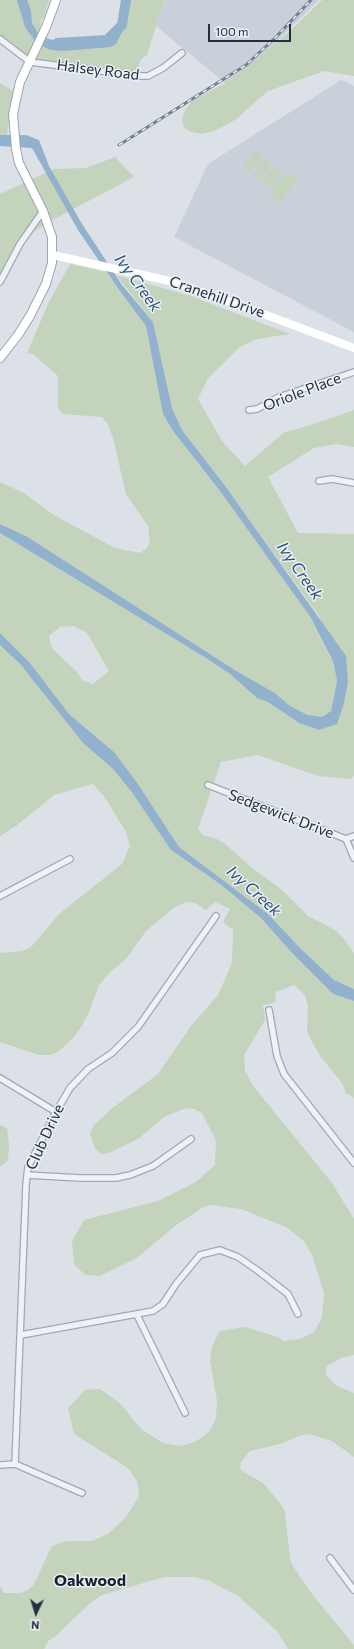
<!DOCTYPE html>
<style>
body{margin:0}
#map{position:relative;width:354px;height:1649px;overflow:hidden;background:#dce1e8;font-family:Commissioner,sans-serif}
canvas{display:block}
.north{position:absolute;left:16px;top:1593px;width:40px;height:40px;-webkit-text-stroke:3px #ebf0f5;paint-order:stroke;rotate:184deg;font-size:11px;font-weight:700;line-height:16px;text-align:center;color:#242f3f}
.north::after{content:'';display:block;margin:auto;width:14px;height:18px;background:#242f3f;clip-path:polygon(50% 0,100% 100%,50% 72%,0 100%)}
.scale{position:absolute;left:208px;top:24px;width:83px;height:18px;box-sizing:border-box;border:2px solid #242f3f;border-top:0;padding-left:5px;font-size:12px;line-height:14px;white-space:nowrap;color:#242f3f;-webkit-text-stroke:3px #ebf0f5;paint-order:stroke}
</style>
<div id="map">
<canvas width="354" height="1649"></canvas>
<div class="north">N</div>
<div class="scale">100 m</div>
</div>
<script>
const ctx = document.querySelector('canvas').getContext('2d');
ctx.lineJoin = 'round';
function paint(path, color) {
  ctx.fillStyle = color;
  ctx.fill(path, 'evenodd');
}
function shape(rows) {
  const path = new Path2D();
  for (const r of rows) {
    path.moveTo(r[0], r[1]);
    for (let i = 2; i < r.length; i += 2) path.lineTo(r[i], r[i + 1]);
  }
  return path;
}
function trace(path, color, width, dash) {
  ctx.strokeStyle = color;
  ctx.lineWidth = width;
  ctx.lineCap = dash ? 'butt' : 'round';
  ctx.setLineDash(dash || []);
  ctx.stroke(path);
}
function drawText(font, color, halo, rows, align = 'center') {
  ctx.font = font + ' Commissioner,sans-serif';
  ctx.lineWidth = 3;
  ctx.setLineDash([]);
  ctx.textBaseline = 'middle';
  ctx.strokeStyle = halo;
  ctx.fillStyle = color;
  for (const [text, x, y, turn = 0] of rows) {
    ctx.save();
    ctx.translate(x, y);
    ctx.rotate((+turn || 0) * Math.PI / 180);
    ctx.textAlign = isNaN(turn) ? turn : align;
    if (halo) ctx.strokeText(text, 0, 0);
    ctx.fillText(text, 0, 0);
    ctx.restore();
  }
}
paint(shape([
 [164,0,319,0,230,87,156,26],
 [341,80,354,86,354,332,174,237,208,164]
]), '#c9d0da');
paint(shape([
 [0,0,49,0,44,17,41,19,40,29,50,40,66,43,107,40,117,29,124,0,164,0,147,55,141,59,135,75,30,62,0,39],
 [322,0,354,0,354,76,324,71,268,91,235,120,214,131,202,134,191,132,184,128,182,120,185,110,193,100,233,79,290,31],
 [0,83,13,91,7,135,0,135],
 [255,151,263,157,250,172,243,166],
 [115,157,134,177,47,223,24,238,0,281,0,194,54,169,86,168],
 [265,159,272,165,259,180,253,174],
 [274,167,281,173,269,188,262,182],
 [287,171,298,180,279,203,268,194],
 [70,264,106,272,146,326,163,414,173,431,220,491,311,618,333,661,337,681,331,711,322,717,308,715,290,706,275,693,238,672,26,536,0,524,0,482,24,493,54,515,115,548,140,553,147,548,150,541,148,526,126,494,113,438,107,423,102,417,62,414,58,407,58,376,33,354,27,353,48,304],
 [116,275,191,296,290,334,257,339,240,347,208,378,198,399,222,441,245,466,283,433,314,424,354,410,354,447,337,444,314,448,268,477,298,533,354,534,354,776,350,779,318,776,258,755,221,762,198,829,203,835,217,839,224,843,252,868,281,889,308,916,335,930,345,940,354,953,354,989,334,980,300,949,268,914,179,847,138,784,115,753,69,714,30,663,0,633,0,533,206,658,230,674,257,698,268,702,299,723,319,730,327,727,348,682,319,616,226,487,182,430,172,408,153,322],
 [73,626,87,633,109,671,93,684,82,680,78,673,52,648,49,636,60,627],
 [0,645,21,665,83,743,112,768,131,791,171,850,220,884,261,918,291,952,333,994,354,1001,354,1098,346,1093,342,1083,320,1056,310,1038,307,1031,308,1007,305,995,294,985,276,992,275,1003,263,1005,265,1020,244,1055,245,1071,254,1087,332,1183,354,1219,354,1355,341,1358,327,1366,325,1374,337,1386,354,1393,354,1457,332,1441,309,1434,302,1435,280,1444,250,1451,241,1462,240,1470,263,1483,280,1503,285,1511,290,1559,293,1566,312,1594,354,1645,354,1649,288,1649,277,1631,238,1596,210,1581,195,1577,164,1577,102,1595,89,1604,55,1637,49,1640,44,1649,0,1649,0,1586,4,1593,21,1593,28,1590,34,1584,52,1546,67,1541,92,1541,108,1534,126,1517,139,1496,137,1481,128,1468,74,1434,68,1408,85,1390,100,1389,120,1403,141,1429,163,1443,180,1446,195,1442,209,1432,216,1418,217,1401,210,1361,212,1346,220,1331,245,1327,278,1337,283,1341,300,1339,314,1332,322,1318,324,1293,312,1255,304,1241,286,1227,241,1209,210,1205,202,1208,175,1226,137,1258,100,1276,85,1275,74,1264,72,1241,84,1220,158,1201,196,1182,215,1165,216,1141,202,1113,194,1109,186,1108,164,1117,138,1139,109,1153,101,1154,95,1148,90,1134,93,1126,111,1109,158,1074,191,1026,218,995,232,963,233,930,223,922,230,909,215,902,206,910,195,903,187,902,175,907,146,931,126,959,110,972,99,985,89,1012,81,1027,74,1037,58,1052,50,1055,39,1055,0,1042,0,953,23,951,31,947,59,914,122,864,130,846,126,832,104,796,93,784,54,795,16,826,0,836],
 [0,1125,7,1128,9,1144,8,1160,0,1167]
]), '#c3d3bc');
paint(shape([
 [17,0,27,0,31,11,32,23,40,37,62,42,80,44,109,40,116,33,124,0,131,0,126,24,116,44,111,47,62,51,51,50,37,44,25,27],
 [0,135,26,135,39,140,49,166,82,224,122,285,153,322,172,408,182,430,226,487,346,656,348,682,344,703,337,724,319,730,299,723,268,702,257,698,230,674,206,658,0,533,0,524,26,536,238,672,275,693,290,706,308,715,322,717,331,711,337,681,333,661,311,618,220,491,173,431,163,414,146,326,117,287,78,230,32,148,0,146],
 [0,633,30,663,69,714,115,753,138,784,179,847,268,914,300,948,334,980,354,989,354,1001,333,994,291,952,261,918,220,884,171,850,131,791,112,768,83,743,21,665,0,645]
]), '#92b1cc');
trace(shape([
 [57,43,107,40,122,25,126,0]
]), '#92b1cc', 10);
const minor = shape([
 [0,39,30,62,142,76,148,76,163,68,182,53],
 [0,282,20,244,43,211],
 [249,410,257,409,279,397,354,372],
 [319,481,332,479,354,483],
 [208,785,346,839,354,836],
 [346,839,354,858],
 [0,896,70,859],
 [269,1010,277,1056,284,1074,354,1163],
 [0,1078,56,1112],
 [27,1175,80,1178,116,1178,130,1175,153,1166,191,1139],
 [137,1315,185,1413],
 [21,1335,153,1311,163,1304,176,1284,200,1255,220,1250,238,1257,257,1270,288,1294,298,1314],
 [15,1464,26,1185,28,1167,56,1112,70,1088,88,1069,112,1053,138,1027,216,916],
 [0,1465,15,1464,82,1493],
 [330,1558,354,1590]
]);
const primary = shape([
 [0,358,18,335,30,316,46,284,52,263,52,237,43,211,19,163,16,149,13,114,20,82,46,27,56,0]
]);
trace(minor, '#a1a8b2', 8);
trace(primary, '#9aa6b5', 10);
trace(minor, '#eff1f6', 5.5);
trace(shape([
 [53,255,170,281,245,307,354,348]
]), '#fff', 8);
trace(primary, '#fff', 8);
const rail = shape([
 [119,145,246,65,275,38,311,0]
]);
trace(rail, '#748193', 3);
trace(rail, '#ebf0f5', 1.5, [4.5]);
drawText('15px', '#242f3f', '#ebf0f5', [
 ["Halsey Road",98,70,7],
 ["Cranehill Drive",217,297,19],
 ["Oriole Place",302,392,-21],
 ["Sedgewick Drive",281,814,21],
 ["Club Drive",45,1137,-65]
]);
drawText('italic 16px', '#2a5077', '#ebf0f5', [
 ["Ivy Creek",138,283,54],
 ["Ivy Creek",300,571,55],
 ["Ivy Creek",254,891,42]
]);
drawText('bold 16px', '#172030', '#ebf0f5', [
 ["Oakwood",90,1581]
]);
</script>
